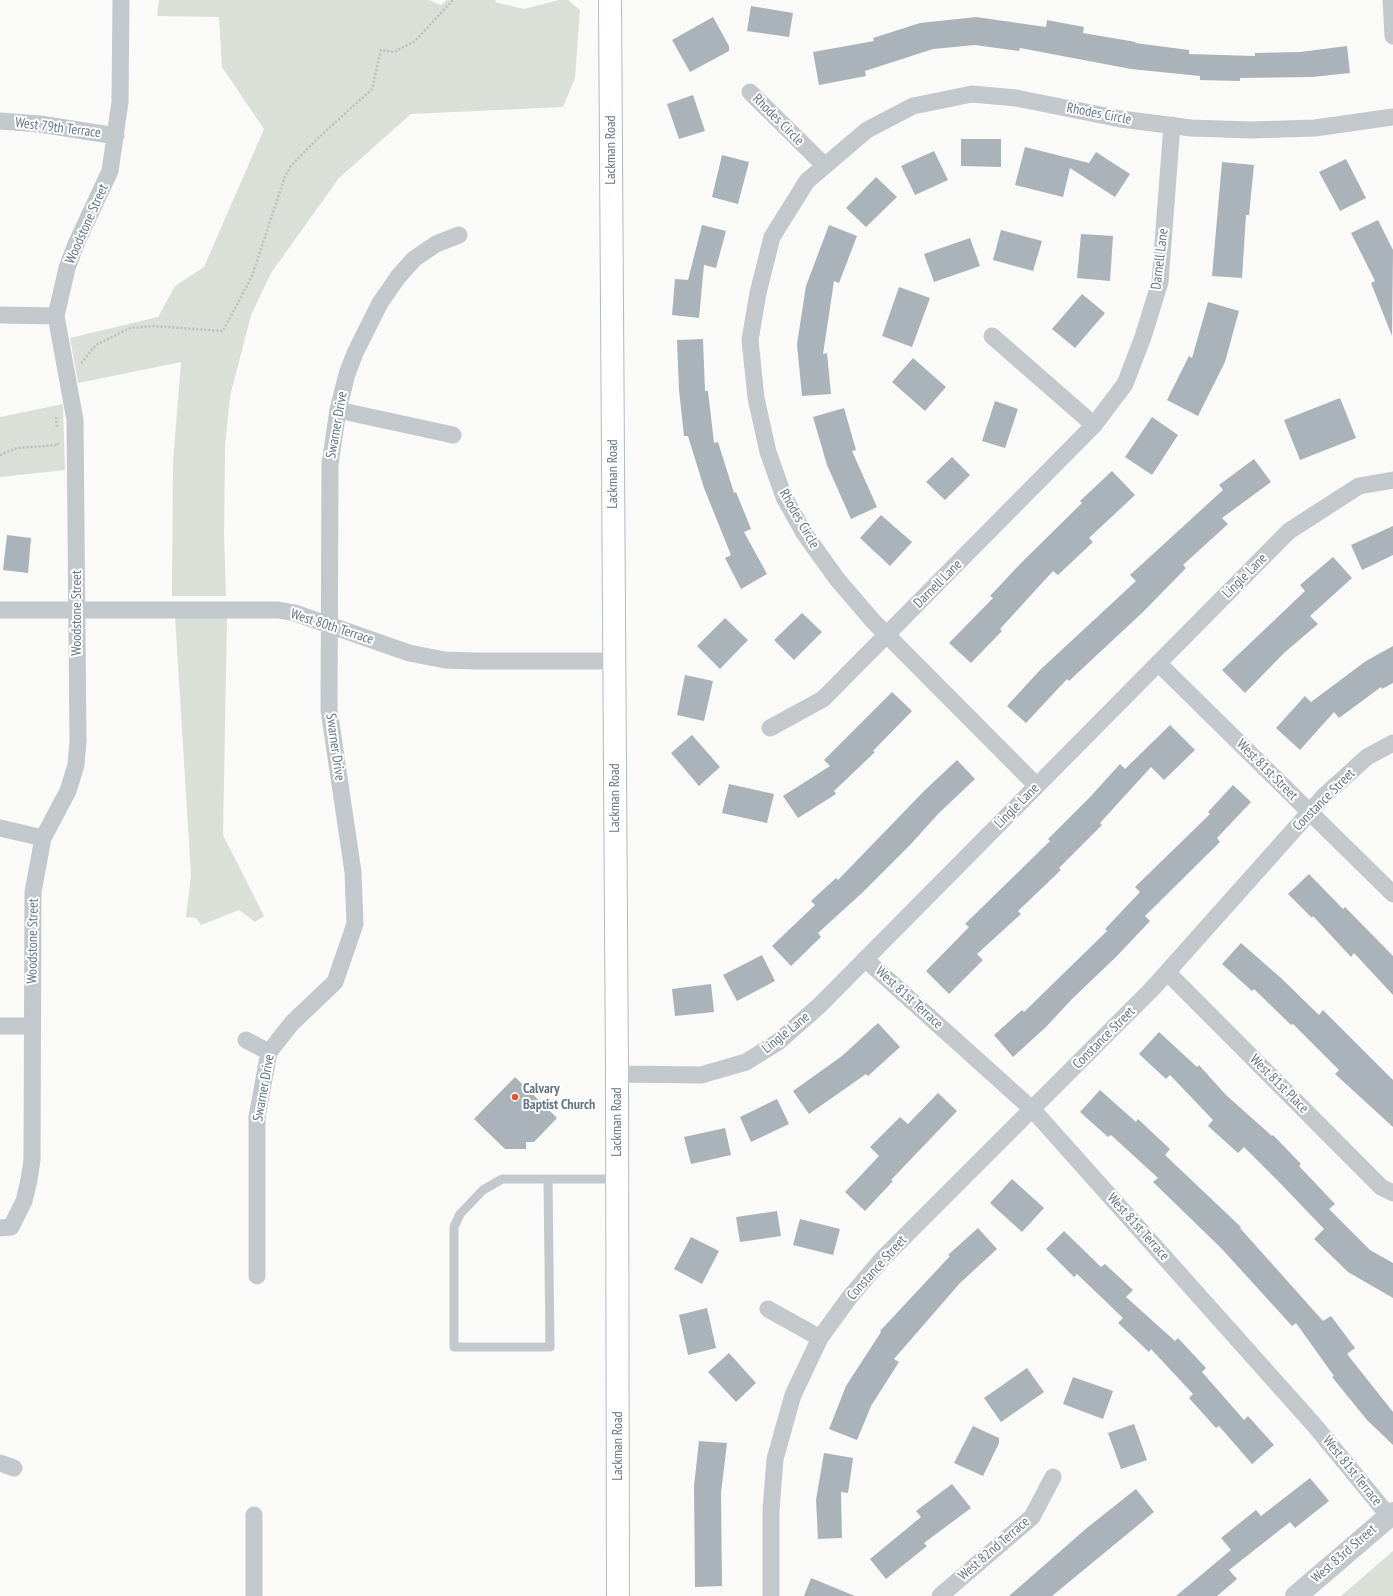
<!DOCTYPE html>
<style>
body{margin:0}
canvas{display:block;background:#fafaf8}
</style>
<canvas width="1393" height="1596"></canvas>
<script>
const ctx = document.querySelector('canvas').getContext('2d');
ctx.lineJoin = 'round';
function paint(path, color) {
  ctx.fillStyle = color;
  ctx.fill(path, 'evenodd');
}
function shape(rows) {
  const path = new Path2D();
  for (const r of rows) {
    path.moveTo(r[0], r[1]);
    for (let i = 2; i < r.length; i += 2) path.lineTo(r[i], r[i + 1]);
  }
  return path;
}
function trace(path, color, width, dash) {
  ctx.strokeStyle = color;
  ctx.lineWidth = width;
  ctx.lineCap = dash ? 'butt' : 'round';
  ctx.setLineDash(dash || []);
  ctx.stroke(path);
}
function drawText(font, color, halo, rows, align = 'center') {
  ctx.font = font + ' "PT Sans Narrow",sans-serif';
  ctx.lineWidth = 4;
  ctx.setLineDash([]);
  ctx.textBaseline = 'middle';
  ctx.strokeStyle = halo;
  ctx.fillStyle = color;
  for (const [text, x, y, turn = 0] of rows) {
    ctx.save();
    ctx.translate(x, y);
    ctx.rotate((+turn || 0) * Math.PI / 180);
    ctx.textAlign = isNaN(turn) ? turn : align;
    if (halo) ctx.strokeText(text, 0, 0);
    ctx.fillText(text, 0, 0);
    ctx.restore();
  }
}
paint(shape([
 [159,0,429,0,441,5,447,0,496,0,495,2,524,9,559,0,568,0,580,10,575,78,563,107,411,114,339,178,271,273,251,315,230,396,225,446,224,535,226,596,172,596,173,462,181,362,78,383,70,338,158,317,175,286,204,267,264,129,222,67,219,17,157,16],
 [63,404,65,470,0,477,0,417],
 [175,616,227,617,223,835,264,916,255,922,239,910,201,925,196,918,186,917,191,875],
 [1393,1551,1393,1596,1341,1596]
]), '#dadfd7');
paint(shape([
 [751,6,793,13,789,37,747,31],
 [713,17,729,46,729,51,690,72,672,40],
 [976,17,1046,27,1047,20,1084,27,1083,33,1136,42,1135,43,1189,50,1189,54,1255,56,1255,53,1300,52,1347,46,1350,73,1312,77,1240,78,1240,81,1200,80,1200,76,1131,69,1020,48,1019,51,975,45,933,49,865,71,866,76,819,85,813,52,874,41,873,38,920,23],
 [693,95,705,131,679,139,667,104],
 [961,139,1001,139,1001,167,961,166],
 [1025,147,1089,163,1096,152,1130,174,1115,197,1070,168,1063,197,1015,185],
 [934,151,948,180,915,195,901,166],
 [722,155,749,162,738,204,712,197],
 [1346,159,1366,198,1340,211,1319,172],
 [1222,162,1254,165,1249,215,1246,215,1242,278,1212,276],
 [876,177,897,197,866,227,846,208],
 [1378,220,1393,250,1392,336,1371,283,1375,281,1351,233],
 [702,225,726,231,716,268,704,265,699,318,672,315,675,279,688,280],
 [829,225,857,236,839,283,834,281,823,354,827,353,831,394,802,396,797,344,806,286],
 [1001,230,1042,241,1033,271,993,260],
 [1081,234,1113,236,1110,281,1077,278],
 [970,238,980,266,934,282,924,254],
 [899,287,930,298,912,347,882,336],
 [1082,294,1105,313,1075,348,1052,329],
 [1208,302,1239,311,1225,362,1198,416,1167,400,1189,356,1192,358],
 [703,339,705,391,708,391,714,443,718,442,734,493,736,492,751,529,744,532,767,574,741,589,725,558,731,555,704,488,688,436,684,436,679,390,677,340],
 [913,358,946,387,925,411,892,382],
 [1340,398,1356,438,1300,460,1284,420],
 [995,401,1018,409,1005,448,982,441],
 [844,408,856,450,852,451,877,507,851,519,827,465,813,417],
 [1152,417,1178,435,1152,475,1125,457],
 [952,457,970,475,945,500,926,482],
 [1254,459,1271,482,1222,518,1228,524,1183,565,1186,568,1143,612,1069,681,1067,679,1026,723,1007,706,1040,670,1136,581,1130,575,1223,490,1219,485],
 [1112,471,1135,495,1089,538,1093,542,1058,575,1053,571,1000,629,1002,631,971,663,949,643,993,598,990,596,1021,563,1082,503,1080,501],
 [881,515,912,542,890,566,860,538],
 [1393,526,1393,555,1362,570,1351,545],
 [7,535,31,538,28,573,3,570],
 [1333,557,1352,578,1310,616,1318,624,1284,653,1245,693,1222,670,1305,591,1300,585],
 [802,613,822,632,794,660,774,640],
 [725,618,748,640,720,669,697,646],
 [1393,646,1393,683,1382,689,1381,687,1339,718,1334,712,1300,750,1276,728,1305,696,1311,702,1366,661],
 [685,675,713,681,704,721,677,715],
 [892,692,912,711,873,751,875,752,834,791,836,794,798,818,783,796,830,766,824,760],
 [1170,725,1195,750,1164,780,1151,767,1100,823,1102,825,1059,868,1061,870,1018,911,1021,914,977,954,983,960,949,994,926,971,969,927,965,924,1050,841,1048,839,1091,796,1120,764,1125,769],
 [692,735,720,767,699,786,671,753],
 [957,760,975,779,938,814,911,844,863,892,818,933,821,937,791,966,772,946,815,905,811,901,836,878,838,880,924,791],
 [729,784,774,794,767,823,722,813],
 [1233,785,1251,802,1217,838,1220,842,1145,916,1150,921,1117,956,1072,999,1046,1027,1013,1057,994,1035,1022,1010,1024,1012,1107,931,1105,929,1140,892,1135,887,1210,814,1208,812],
 [1309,874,1343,909,1345,907,1393,956,1393,995,1354,953,1351,957,1313,916,1312,918,1288,894],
 [1241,943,1281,978,1319,1015,1323,1010,1393,1080,1393,1127,1335,1074,1339,1070,1293,1024,1291,1025,1254,989,1252,991,1222,964],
 [762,955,775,981,737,1001,723,975],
 [711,984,714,1012,675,1016,672,989],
 [878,1023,900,1047,868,1076,866,1074,809,1114,793,1091,842,1056],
 [1159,1032,1197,1067,1199,1065,1226,1095,1272,1136,1273,1135,1301,1164,1299,1166,1335,1204,1329,1209,1370,1250,1393,1263,1393,1298,1348,1272,1314,1239,1324,1229,1281,1184,1244,1147,1238,1153,1208,1126,1213,1120,1170,1075,1166,1079,1139,1054],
 [515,1077,557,1118,534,1142,526,1142,526,1149,505,1149,474,1119],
 [1100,1090,1136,1122,1138,1119,1170,1149,1165,1155,1241,1227,1240,1228,1323,1321,1331,1316,1355,1348,1347,1354,1393,1412,1393,1445,1367,1420,1332,1377,1334,1376,1296,1323,1292,1326,1221,1248,1153,1182,1158,1178,1111,1135,1108,1137,1080,1112],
 [938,1093,957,1111,891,1180,893,1181,865,1211,845,1192,879,1156,870,1147,900,1117,908,1124],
 [777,1099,789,1124,751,1142,740,1117],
 [725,1128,731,1155,691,1164,684,1137],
 [1012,1179,1044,1208,1022,1232,990,1203],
 [777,1211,781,1236,740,1242,736,1217],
 [800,1219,840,1229,833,1255,793,1245],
 [978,1228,997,1249,960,1283,894,1359,899,1362,871,1406,857,1440,829,1429,846,1386,881,1332,880,1331,950,1256,948,1255],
 [1064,1231,1101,1267,1105,1264,1133,1290,1126,1297,1175,1341,1178,1338,1206,1368,1202,1372,1244,1420,1248,1416,1274,1445,1252,1464,1219,1426,1216,1428,1189,1398,1193,1394,1151,1349,1149,1352,1118,1323,1123,1318,1077,1274,1074,1277,1046,1249],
 [691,1237,719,1251,702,1284,674,1269],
 [707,1308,716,1348,688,1355,679,1315],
 [729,1353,756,1383,736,1402,708,1372],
 [1027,1368,1044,1392,1001,1422,984,1398],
 [1073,1377,1113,1391,1103,1419,1063,1404],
 [1134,1424,1147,1460,1121,1469,1108,1433],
 [973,1426,999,1438,999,1443,983,1476,954,1463],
 [699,1441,727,1443,721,1493,722,1586,695,1587,694,1486],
 [824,1453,853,1458,848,1493,841,1492,842,1538,818,1539,816,1500],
 [1310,1478,1329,1501,1295,1528,1290,1522,1229,1570,1237,1579,1217,1596,1176,1596,1231,1550,1221,1538,1256,1510,1261,1516],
 [952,1484,971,1508,924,1543,927,1546,886,1579,870,1559,921,1517,916,1511],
 [1136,1489,1154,1512,1052,1596,1009,1596,1088,1527],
 [811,1578,855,1596,804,1596]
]), '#aab3b9');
const secondary = shape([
 [610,0,617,1074,618,1596]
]);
trace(secondary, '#b3babf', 24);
trace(shape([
 [81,363,96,345,130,328,153,326,223,331,252,276,285,176,291,166,316,140,372,89,381,50,394,52,415,41,453,0],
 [56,417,57,428],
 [0,455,17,448,58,445,58,443]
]), '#bbbfc2', 2.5, [2, 2]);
trace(shape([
 [548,1179,550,1347,454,1347,454,1227,460,1214,483,1190,502,1179,617,1179]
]), '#c3c8cc', 9);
trace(shape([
 [1391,0,1393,36],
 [750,92,824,165],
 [0,121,40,124,116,136],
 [0,315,56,316],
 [992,336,1094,425],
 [338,410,453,435],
 [0,610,278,610,295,613,409,653,445,660,475,661,614,661],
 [1158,663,1393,894],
 [770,728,823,699,1094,425,1125,384,1143,337,1160,282,1172,125],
 [1037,786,873,621,837,579,804,533,784,497,768,452,756,398,750,340,758,293,772,237,807,181,867,130,913,106,972,94,1016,98,1121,119,1191,128,1251,130,1315,128,1393,117],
 [0,828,43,838],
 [865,959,1033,1110,1315,1426,1389,1516],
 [1167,972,1381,1187,1393,1193],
 [0,1026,32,1026],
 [246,1040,269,1052],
 [617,1074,701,1075,746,1062,778,1042,820,1005,1289,531,1359,486,1393,480],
 [0,1228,11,1227,24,1201,29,1180,32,1160,33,892,43,838,68,791,76,765,78,741,75,420,56,316,67,268,76,244,110,171,120,102,121,0],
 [257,1276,257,1117,269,1052,292,1023,335,982,355,924,353,872,329,710,330,464,338,410,347,374,355,353,380,303,398,277,414,259,436,244,459,235],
 [768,1309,820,1338],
 [0,1463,14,1468],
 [254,1596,254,1515],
 [771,1596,771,1510,775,1459,793,1395,820,1338,849,1298,883,1258,1152,989,1325,795,1367,757,1393,743],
 [940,1596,1032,1517,1053,1477]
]), '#c3c8cc', 17);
trace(shape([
 [1296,1596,1393,1513]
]), '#c3c8cc', 22);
trace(secondary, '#fff', 22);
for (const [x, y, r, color] of [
 [515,1097,4,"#e4572e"]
]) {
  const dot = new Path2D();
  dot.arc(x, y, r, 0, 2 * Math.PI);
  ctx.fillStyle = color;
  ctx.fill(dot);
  trace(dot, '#fff', 1.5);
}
drawText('14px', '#657683', '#fff', [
 ["Rhodes Circle",1099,114,11],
 ["Rhodes Circle",778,120,45],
 ["West 79th Terrace",58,128,7],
 ["Lackman Road",611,150,-90],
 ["Woodstone Street",87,224,-66],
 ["Darnell Lane",1160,259,-83],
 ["Swarner Drive",337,425,-80],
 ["Lackman Road",613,474,-90],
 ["Rhodes Circle",799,519,60],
 ["Lingle Lane",1245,576,-45],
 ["Darnell Lane",938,584,-45],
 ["Woodstone Street",77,613,-90],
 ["West 80th Terrace",332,627,18],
 ["Swarner Drive",335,747,82],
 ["West 81st Street",1267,770,45],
 ["Lackman Road",615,798,-90],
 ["Constance Street",1324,800,-45],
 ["Lingle Lane",1017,806,-45],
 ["Woodstone Street",33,941,-89],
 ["West 81st Terrace",909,998,42],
 ["Lingle Lane",786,1033,-39],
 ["Constance Street",1104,1038,-45],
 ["West 81st Place",1279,1084,45],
 ["Swarner Drive",264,1088,-80],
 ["Lackman Road",617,1122,-90],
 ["West 81st Terrace",1138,1227,48],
 ["Constance Street",877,1268,-48],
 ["Lackman Road",618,1446,-90],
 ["West 81st Terrace",1352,1471,51],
 ["West 82nd Terrace",994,1549,-41],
 ["West 83rd Street",1344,1554,-41]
]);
drawText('bold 14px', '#657683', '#fff', [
 ["Calvary",523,1089],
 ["Baptist Church",523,1105]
], 'left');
</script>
